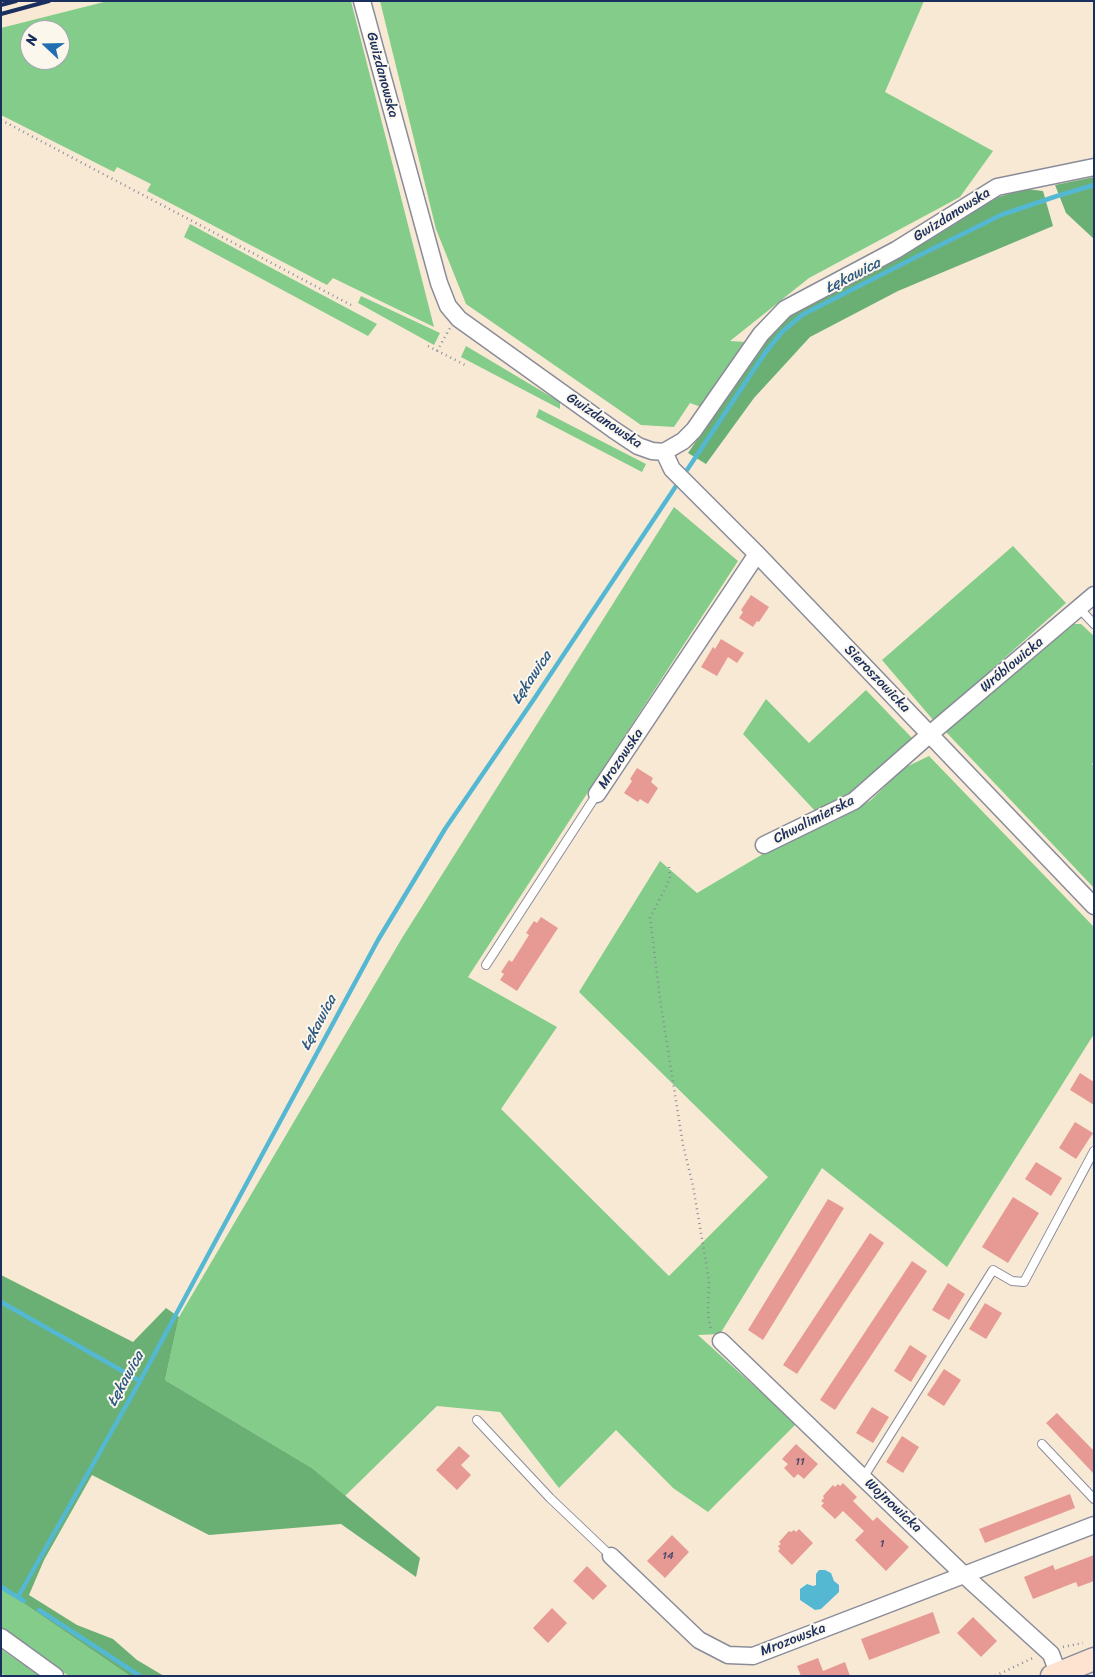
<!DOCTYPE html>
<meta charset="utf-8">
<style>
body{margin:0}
#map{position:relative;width:1095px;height:1677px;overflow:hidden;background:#f8e9d5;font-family:Sriracha,sans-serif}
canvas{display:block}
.frame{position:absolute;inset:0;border:2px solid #1b2f5e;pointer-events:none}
.north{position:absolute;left:20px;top:20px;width:50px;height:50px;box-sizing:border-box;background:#fbf7ec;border:1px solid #a1a7b3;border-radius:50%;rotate:291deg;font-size:14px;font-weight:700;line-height:20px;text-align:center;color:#1b2f5e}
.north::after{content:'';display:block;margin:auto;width:18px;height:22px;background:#1f6fb2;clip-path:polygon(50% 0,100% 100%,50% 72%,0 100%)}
</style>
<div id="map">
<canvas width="1095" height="1677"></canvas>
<div class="frame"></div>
<div class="north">N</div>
</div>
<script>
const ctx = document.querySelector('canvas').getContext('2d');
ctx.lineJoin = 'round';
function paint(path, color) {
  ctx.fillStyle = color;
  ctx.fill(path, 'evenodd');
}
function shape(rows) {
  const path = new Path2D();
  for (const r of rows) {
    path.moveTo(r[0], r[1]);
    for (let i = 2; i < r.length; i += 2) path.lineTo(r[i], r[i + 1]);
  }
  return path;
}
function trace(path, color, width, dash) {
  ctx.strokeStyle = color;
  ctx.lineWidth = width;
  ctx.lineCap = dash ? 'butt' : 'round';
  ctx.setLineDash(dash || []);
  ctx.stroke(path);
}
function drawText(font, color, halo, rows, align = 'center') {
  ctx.font = font + ' Sriracha,sans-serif';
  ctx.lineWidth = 4;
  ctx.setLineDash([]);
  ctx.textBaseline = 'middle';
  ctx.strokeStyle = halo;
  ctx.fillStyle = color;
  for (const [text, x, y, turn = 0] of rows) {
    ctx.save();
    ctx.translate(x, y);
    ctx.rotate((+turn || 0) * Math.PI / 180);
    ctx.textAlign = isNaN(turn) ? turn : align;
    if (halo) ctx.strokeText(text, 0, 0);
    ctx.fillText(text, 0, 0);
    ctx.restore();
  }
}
paint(shape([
 [108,1,351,1,434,327,333,278,327,285,147,191,151,184,117,167,114,172,1,115,1,28],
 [30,30,60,30,60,60,30,60],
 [380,1,924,1,885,92,993,151,960,197,809,278,730,341,745,342,740,354,701,407,690,403,674,427,641,425,466,304,436,229],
 [190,224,264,264,377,324,368,336,184,237],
 [361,296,440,333,434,345,358,303],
 [466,346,560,402,560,409,461,357],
 [539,409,646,464,642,472,536,417],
 [674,507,738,561,468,977,557,1027,501,1109,669,1276,768,1177,579,992,660,861,697,893,768,851,839,819,871,800,904,768,929,756,1094,927,1094,1034,947,1267,822,1168,720,1334,698,1335,796,1424,708,1512,673,1488,616,1430,559,1488,500,1412,437,1406,345,1496,312,1468,165,1380,179,1317,402,938],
 [1013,546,1066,603,934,721,882,660],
 [1069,624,1081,624,1094,636,1094,762,1092,764,1094,766,1094,888,946,732],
 [866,690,912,738,903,751,853,795,816,812,743,734,766,699,809,743],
 [1,1587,7,1592,130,1676,69,1676,1,1632],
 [1,1649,40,1676,5,1676,1,1673]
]), '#83cc89');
paint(shape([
 [1094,177,1094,239,1066,213,1055,185],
 [1026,189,1043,191,1053,226,898,291,810,337,754,398,706,464,688,453,749,363,784,318,874,271,991,199],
 [1,1275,133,1342,166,1308,179,1317,165,1380,312,1468,420,1558,416,1577,341,1524,209,1535,92,1475,44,1560,29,1595,77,1625,113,1639,137,1660,164,1676,130,1676,7,1592,1,1587]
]), '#6ab075');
paint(shape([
 [819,1570,825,1570,831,1573,834,1581,839,1585,839,1592,821,1609,815,1610,800,1600,800,1589,807,1584,813,1586,816,1585,816,1574]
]), '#55b8d3');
trace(shape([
 [687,470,765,353,782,332,802,315,920,255,1001,215,1057,196,1094,185],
 [1,1302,140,1381],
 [1,1587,24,1601],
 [18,1597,140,1381,378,940,445,829,532,702,678,483],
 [39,1610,140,1676]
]), '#55b8d3', 4.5);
paint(shape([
 [751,595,769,607,759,622,757,621,753,627,739,618,743,612,741,610],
 [721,639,744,653,737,663,728,657,717,676,701,667,713,647,715,649],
 [637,768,653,778,651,782,658,788,648,804,640,799,638,802,624,793,632,781,630,779],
 [541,917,558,928,517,991,500,980,504,974,501,972,509,960,512,962,529,935,526,933,534,921,537,923],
 [1080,1073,1094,1082,1094,1105,1070,1090],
 [1075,1122,1093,1133,1076,1159,1059,1148],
 [1036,1162,1062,1178,1051,1196,1025,1179],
 [1013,1197,1039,1213,1008,1263,982,1247],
 [828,1199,844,1208,763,1340,748,1330],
 [870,1233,884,1243,797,1374,783,1365],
 [912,1261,927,1271,835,1410,820,1400],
 [948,1283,965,1294,949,1320,932,1310],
 [985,1303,1002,1313,986,1339,969,1329],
 [910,1345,927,1356,911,1382,894,1371],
 [944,1369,961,1380,944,1406,927,1395],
 [872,1407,889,1417,873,1443,856,1433],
 [1057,1413,1094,1451,1094,1474,1046,1423],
 [902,1436,919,1447,903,1473,886,1462],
 [796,1444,818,1464,804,1479,798,1474,794,1478,784,1468,788,1464,782,1459],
 [459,1446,470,1456,461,1465,471,1475,457,1490,436,1470],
 [843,1483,857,1497,853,1501,873,1521,877,1517,909,1547,886,1571,855,1540,864,1531,843,1511,835,1519,821,1506,824,1503,821,1501,824,1498,823,1496,833,1485,835,1487,838,1484,840,1486],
 [1070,1494,1075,1508,985,1543,979,1529],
 [799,1529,813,1543,792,1565,778,1551,780,1549,778,1546,781,1544,779,1542,789,1531,791,1532,794,1530,796,1532],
 [672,1535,689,1552,665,1578,647,1561],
 [1094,1555,1094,1581,1078,1587,1076,1582,1033,1599,1024,1577,1053,1565,1055,1570],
 [587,1566,607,1586,593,1600,573,1581],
 [552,1608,567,1623,548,1643,533,1628],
 [933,1612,940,1633,869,1660,861,1639],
 [973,1617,997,1641,981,1657,957,1633],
 [818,1658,823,1671,845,1662,850,1676,801,1676,797,1666]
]), '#e79a94');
const lane = shape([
 [1079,608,1094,624],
 [486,965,597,794],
 [477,1420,550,1498,611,1556],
 [1042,1444,1094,1499],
 [863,1478,993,1270,1012,1281,1024,1282,1094,1151]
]);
const street = shape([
 [362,1,439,283,448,306,459,319,614,430,638,446,652,451,664,452,683,441,694,430,761,334,785,309,896,250,997,187,1094,167],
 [664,452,672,469,757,554,1094,906],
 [597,794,757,554],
 [764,845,854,801,930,734,1094,595],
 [721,1341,963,1574,1051,1654,1058,1673],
 [611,1556,699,1640,728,1655,753,1656,1094,1525],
 [1,1637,55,1676]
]);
const secondary = shape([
 [1052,1676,1094,1659]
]);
trace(lane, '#8a8c9a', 10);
trace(street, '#8a8c9a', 19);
trace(secondary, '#8a8c9a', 25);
trace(shape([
 [1,120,351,305],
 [428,346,465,365],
 [437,351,450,328],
 [669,867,670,879,650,918,661,1006,683,1145,693,1186,709,1280,708,1315,711,1330],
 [1063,1647,1083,1643],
 [995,1676,1035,1657]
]), '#8a8c9a', 2.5, [1, 4]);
trace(lane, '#fff', 8);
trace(street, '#fff', 16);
trace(secondary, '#fee3d1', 22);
trace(shape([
 [1,5,16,1],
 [1,14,49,1]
]), '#1b2f5e', 4);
drawText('11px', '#4e4a6c', null, [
 ["11",800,1462],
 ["1",882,1544],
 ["14",668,1556]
]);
drawText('14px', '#1b2f5e', '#fbf7ec', [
 ["Gwizdanowska",382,75,75],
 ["Gwizdanowska",952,215,-32],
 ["Gwizdanowska",604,421,34],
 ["Wróblowicka",1012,665,-40],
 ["Sieroszowicka",877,679,46],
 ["Mrozowska",621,759,-56],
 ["Chwalimierska",814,820,-27],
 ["Wojnowicka",893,1506,43],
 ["Mrozowska",793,1640,-21]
]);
drawText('italic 15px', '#2c5881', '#fbf7ec', [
 ["Łękawica",853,276,-27],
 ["Łękawica",532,678,-56],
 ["Łękawica",319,1023,-62],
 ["Łękawica",126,1379,-61]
]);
</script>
